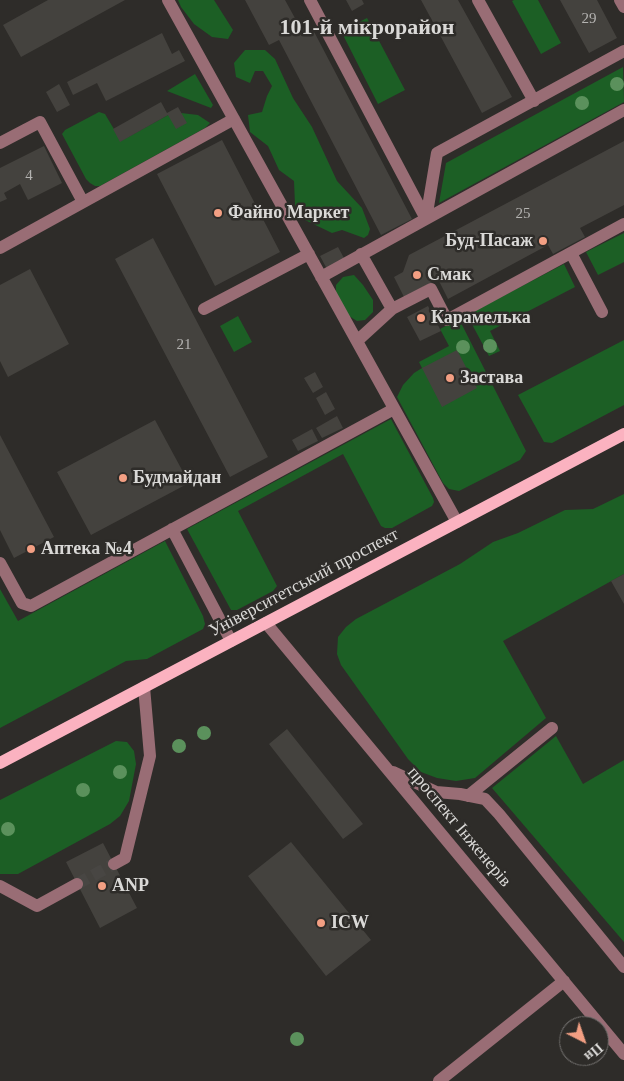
<!DOCTYPE html>
<meta charset="utf-8">
<style>
body{margin:0}
#map{position:relative;width:624px;height:1081px;overflow:hidden;background:#2e2c29;font-family:"Times New Roman",serif}
canvas{display:block}
.north{position:absolute;left:559px;top:1016px;width:50px;height:50px;box-sizing:border-box;background:#2e2c29;border:1px solid #73716f;border-radius:50%;rotate:139deg;font-size:14px;font-weight:700;line-height:20px;text-align:center;color:#dad9d7}
.north::after{content:'';display:block;margin:auto;width:18px;height:22px;background:#f39f83;clip-path:polygon(50% 0,100% 100%,50% 72%,0 100%)}
</style>
<div id="map">
<canvas width="624" height="1081"></canvas>
<div class="north">Пн</div>
</div>
<script>
const ctx = document.querySelector('canvas').getContext('2d');
ctx.lineJoin = 'round';
function paint(path, color) {
  ctx.fillStyle = color;
  ctx.fill(path, 'evenodd');
}
function shape(rows) {
  const path = new Path2D();
  for (const r of rows) {
    path.moveTo(r[0], r[1]);
    for (let i = 2; i < r.length; i += 2) path.lineTo(r[i], r[i + 1]);
  }
  return path;
}
function trace(path, color, width, dash) {
  ctx.strokeStyle = color;
  ctx.lineWidth = width;
  ctx.lineCap = dash ? 'butt' : 'round';
  ctx.setLineDash(dash || []);
  ctx.stroke(path);
}
function drawText(font, color, halo, rows, align = 'center') {
  ctx.font = font + ' "Times New Roman",serif';
  ctx.lineWidth = 5;
  ctx.setLineDash([]);
  ctx.textBaseline = 'middle';
  ctx.strokeStyle = halo;
  ctx.fillStyle = color;
  for (const [text, x, y, turn = 0] of rows) {
    ctx.save();
    ctx.translate(x, y);
    ctx.rotate((+turn || 0) * Math.PI / 180);
    ctx.textAlign = isNaN(turn) ? turn : align;
    if (halo) ctx.strokeText(text, 0, 0);
    ctx.fillText(text, 0, 0);
    ctx.restore();
  }
}
paint(shape([
 [178,0,214,0,233,30,228,39,212,37,194,24,181,7],
 [514,0,538,0,561,43,541,54,512,1],
 [367,18,405,90,378,104,341,31],
 [245,50,265,50,275,59,293,98,312,127,337,181,362,208,370,229,368,235,364,238,342,230,332,233,305,220,295,205,294,181,279,170,268,146,250,132,248,115,262,112,267,96,272,86,263,71,255,71,250,83,236,77,234,63],
 [623,67,624,102,439,203,446,163],
 [195,74,213,105,211,108,167,91],
 [99,112,105,114,121,141,168,115,181,113,198,115,210,123,205,128,100,186,95,186,90,183,86,179,62,134,65,130],
 [624,233,624,262,598,275,586,252],
 [564,264,575,287,490,331,500,351,489,356,467,315],
 [354,275,363,285,373,300,373,312,365,320,357,321,349,316,336,294,336,285,343,277],
 [238,316,252,342,234,352,220,326],
 [459,319,526,451,520,460,459,491,449,489,443,483,397,397,403,385,414,373,422,368,419,362,449,346,440,329],
 [624,340,624,405,552,443,544,442,518,395],
 [391,419,433,498,434,502,432,506,392,528,385,528,381,526,343,454,238,511,277,586,273,591,237,610,231,610,187,529],
 [624,494,624,574,503,641,546,718,475,778,456,781,437,778,421,772,408,759,341,665,337,654,338,637,346,627,356,619,460,564,493,542,518,533,565,510,593,509],
 [165,541,203,616,205,624,203,629,147,659,126,661,0,728,0,589,18,621],
 [556,736,583,784,624,760,624,942,492,788],
 [116,741,127,742,134,751,136,764,129,801,120,816,110,824,18,874,0,874,0,800]
]), '#1c5f25');
paint(shape([
 [48,0,125,0,21,57,3,25],
 [245,0,285,0,301,29,310,24,412,219,381,235,279,40,269,45],
 [346,0,362,0,364,4,352,11],
 [421,0,458,0,512,97,482,113],
 [560,0,597,0,617,38,589,53],
 [162,33,172,54,179,50,185,61,106,101,97,83,73,95,67,82],
 [59,84,70,105,57,112,46,92],
 [161,102,167,113,178,107,187,123,176,129,168,115,120,142,113,129],
 [222,140,280,252,215,286,157,174],
 [624,141,624,205,580,228,585,237,553,254,548,245,448,299,438,279,404,297,394,277,403,272,409,255],
 [44,146,62,183,28,200,20,184,4,193,7,199,0,202,0,168],
 [153,238,268,457,230,477,115,259],
 [338,247,345,260,327,269,320,256],
 [30,269,69,344,8,377,0,361,0,285],
 [428,306,441,331,420,341,407,317],
 [457,350,477,388,442,407,422,368],
 [315,372,323,387,313,393,304,378],
 [326,392,335,409,325,415,316,398],
 [337,416,343,428,322,438,316,428],
 [155,420,189,483,91,535,57,472],
 [312,429,318,441,298,451,292,440],
 [0,435,54,537,14,558,0,530],
 [624,574,624,604,611,581],
 [287,729,363,824,343,839,269,744],
 [291,842,371,940,326,976,248,876],
 [103,843,137,908,100,928,66,862]
]), '#44423e');
trace(shape([
 [77,884,114,864]
]), '#484643', 12, [12, 6]);
trace(shape([
 [168,0,457,522],
 [310,0,426,219,321,277],
 [478,0,534,101],
 [620,0,624,7],
 [0,143,40,122,83,202],
 [426,219,437,153,624,51],
 [426,219,624,110],
 [0,248,234,119],
 [571,253,602,312],
 [361,254,392,309],
 [204,309,309,254],
 [357,341,392,309,431,289,447,320,624,224],
 [172,529,231,641],
 [0,563,22,603,31,606,394,409],
 [266,623,624,1054],
 [393,772,436,792,460,794,485,799,499,814,624,967],
 [468,796,552,728],
 [114,864,125,858,150,756,144,687],
 [0,886,37,906,77,884],
 [439,1081,564,981]
]), '#996d75', 12);
trace(shape([
 [0,763,624,434]
]), '#fbb2c0', 12);
ctx.fillStyle = '#5b915c';
for (const [x, y] of [
 [617,84],
 [582,103],
 [490,346],
 [463,347],
 [204,733],
 [179,746],
 [120,772],
 [83,790],
 [8,829],
 [297,1039]
]) {
  ctx.beginPath();
  ctx.arc(x, y, 7, 0, 2 * Math.PI);
  ctx.fill();
}
for (const [x, y, r, color] of [
 [218,213,5,"#f39f83"],
 [543,241,5,"#f39f83"],
 [417,275,5,"#f39f83"],
 [421,318,5,"#f39f83"],
 [450,378,5,"#f39f83"],
 [123,478,5,"#f39f83"],
 [31,549,5,"#f39f83"],
 [102,886,5,"#f39f83"],
 [321,923,5,"#f39f83"]
]) {
  const dot = new Path2D();
  dot.arc(x, y, r, 0, 2 * Math.PI);
  ctx.fillStyle = color;
  ctx.fill(dot);
  trace(dot, '#2e2c29', 2);
}
drawText('15px', '#b4b3b1', null, [
 ["29",589,19],
 ["4",29,176],
 ["25",523,214],
 ["21",184,345]
]);
drawText('bold 18px', '#dad9d7', '#2e2c29', [
 ["Файно Маркет",228,213],
 ["Буд-Пасаж",533,241,"right"],
 ["Смак",427,275],
 ["Карамелька",431,318],
 ["Застава",460,378],
 ["Будмайдан",133,478],
 ["Аптека №4",41,549],
 ["ANP",112,886],
 ["ICW",331,923]
], 'left');
drawText('18px', '#dad9d7', '#2e2c29', [
 ["Університетський проспект",304,583,-28],
 ["проспект Інженерів",459,827,50]
]);
drawText('bold 22px', '#dad9d7', '#2e2c29', [
 ["101-й мікрорайон",367,28]
]);
</script>
